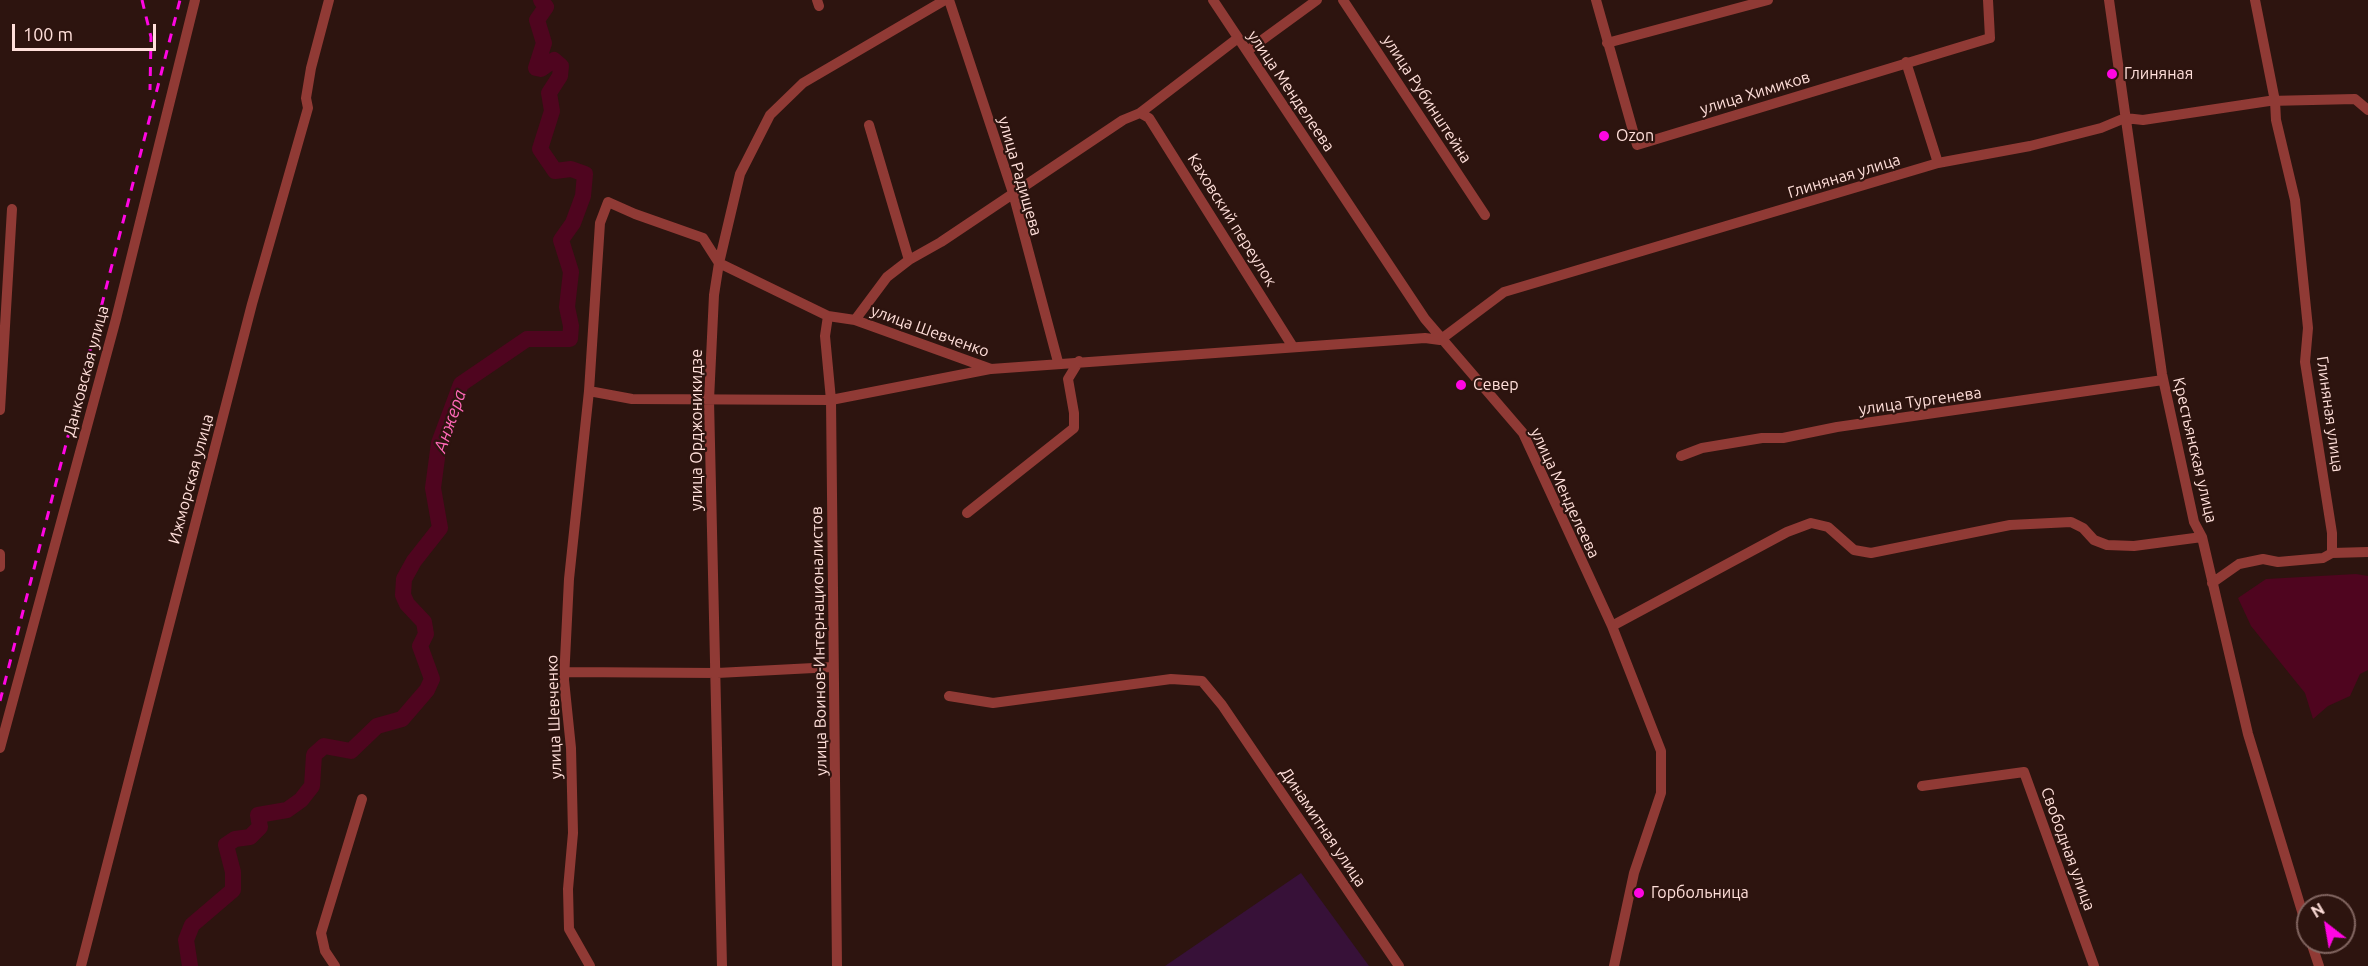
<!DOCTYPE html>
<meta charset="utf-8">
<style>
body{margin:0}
#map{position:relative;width:2368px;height:966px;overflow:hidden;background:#2d140f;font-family:Ubuntu,sans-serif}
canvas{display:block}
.north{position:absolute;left:2296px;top:894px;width:60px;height:60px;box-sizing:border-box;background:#2d140f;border:2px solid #816560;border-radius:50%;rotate:329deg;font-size:16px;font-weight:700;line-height:24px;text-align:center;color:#ffdfda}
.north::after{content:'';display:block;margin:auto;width:21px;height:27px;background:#ff06e2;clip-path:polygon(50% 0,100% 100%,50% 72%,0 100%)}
.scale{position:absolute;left:12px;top:24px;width:144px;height:27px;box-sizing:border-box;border:3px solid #ffdfda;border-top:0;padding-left:8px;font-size:18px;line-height:21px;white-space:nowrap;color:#ffdfda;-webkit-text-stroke:4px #2d140f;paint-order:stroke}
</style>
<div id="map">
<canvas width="2368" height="966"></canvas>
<div class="north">N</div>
<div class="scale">100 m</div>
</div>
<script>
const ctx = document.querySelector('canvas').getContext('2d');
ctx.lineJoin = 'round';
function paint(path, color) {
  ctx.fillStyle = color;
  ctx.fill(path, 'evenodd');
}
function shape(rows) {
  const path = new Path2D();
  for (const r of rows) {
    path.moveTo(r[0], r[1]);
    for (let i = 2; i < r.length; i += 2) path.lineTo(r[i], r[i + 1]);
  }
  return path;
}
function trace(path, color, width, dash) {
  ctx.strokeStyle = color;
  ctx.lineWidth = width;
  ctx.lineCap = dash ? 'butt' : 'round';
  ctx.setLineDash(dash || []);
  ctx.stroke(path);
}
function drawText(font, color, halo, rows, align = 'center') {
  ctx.font = font + ' Ubuntu,sans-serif';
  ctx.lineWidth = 4.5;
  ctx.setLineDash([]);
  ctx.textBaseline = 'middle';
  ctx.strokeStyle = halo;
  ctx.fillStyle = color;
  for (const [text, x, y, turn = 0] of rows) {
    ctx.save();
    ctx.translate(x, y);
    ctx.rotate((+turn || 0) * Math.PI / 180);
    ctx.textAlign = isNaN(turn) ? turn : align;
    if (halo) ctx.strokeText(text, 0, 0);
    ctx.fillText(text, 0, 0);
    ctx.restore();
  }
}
paint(shape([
 [1301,873,1369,966,1165,966]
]), '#371138');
paint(shape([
 [2356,574,2368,576,2368,670,2360,674,2350,696,2328,706,2313,719,2305,693,2251,626,2238,598,2266,579]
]), '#4f051f');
trace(shape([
 [190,966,186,940,192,925,233,890,233,872,226,845,235,839,250,837,260,827,258,815,287,810,301,800,312,786,314,755,324,746,351,751,377,726,402,719,427,690,432,679,420,646,426,634,424,622,407,604,403,595,404,579,414,561,440,528,433,488,439,443,461,384,527,339,570,339,571,326,567,307,571,272,561,240,573,223,583,196,585,174,571,169,555,171,540,149,552,111,549,93,560,76,561,66,554,60,541,69,536,68,544,43,537,20,546,7,541,0]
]), '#4f051f', 16);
trace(shape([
 [817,0,819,6],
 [949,0,1013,193,1058,362],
 [1213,0,1425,319,1523,433,1612,626,1661,751,1661,793,1634,873,1614,966],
 [1343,0,1485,215],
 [1596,0,1637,145,1990,38,1988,0],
 [2109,0,2162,374,2194,522,2202,537,2248,734,2308,931],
 [2255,0,2275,101,2276,120,2295,200,2308,328,2305,362,2332,533,2332,553],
 [1607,43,1768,0],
 [1247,51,1317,0],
 [1906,62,1938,163],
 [1140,113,1149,118,1293,347],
 [869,125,909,260],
 [828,316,825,336,831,400,837,966],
 [855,320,887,277,909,260,941,242,1123,120,1140,113,1238,38],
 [1440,340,1504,292,1938,163,2030,146,2101,128,2125,118,2143,120,2269,101,2355,99,2368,110],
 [589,391,632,399,831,400,990,369],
 [0,410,12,209],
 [1681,456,1702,448,1762,438,1783,438,1837,427,2163,380],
 [967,513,1074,428,1074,413,1068,379,1079,361],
 [0,554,0,567],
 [2212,583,2239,564,2263,559,2278,562,2323,558,2332,553,2368,552],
 [1612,626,1787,532,1811,523,1828,527,1854,550,1871,553,2010,525,2071,522,2083,528,2094,540,2107,545,2134,546,2202,537],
 [565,672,717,673,833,667],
 [949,696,993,703,1171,679,1202,681,1222,705,1399,966],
 [0,748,116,319,195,0],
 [1922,786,2024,772,2094,966],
 [2311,942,2319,966],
 [81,966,252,304,308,108,306,98,311,68,329,0],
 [335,966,325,951,321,933,362,799],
 [590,966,569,929,568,889,573,833,571,748,564,680,569,579,589,391,600,223,608,202,635,214,703,238,719,263,828,316,855,320,991,369,1425,338,1440,340],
 [722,966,709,400,714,295,719,263,740,174,770,115,803,83,945,0]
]), '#903a35', 10);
trace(shape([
 [142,0,151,37,150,90],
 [0,701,180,0]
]), '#ff06e2', 3, [9, 8]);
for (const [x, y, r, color] of [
 [2112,74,6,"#ff06e2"],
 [1604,136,6,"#ff06e2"],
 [1461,385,6,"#ff06e2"],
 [1639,893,6,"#ff06e2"]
]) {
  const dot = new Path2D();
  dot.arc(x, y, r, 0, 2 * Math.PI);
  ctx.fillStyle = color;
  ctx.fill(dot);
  trace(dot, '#2d140f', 2);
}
drawText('16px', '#ffdfda', '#2d140f', [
 ["Глиняная",2124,74],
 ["Ozon",1616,136],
 ["Север",1473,385],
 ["Горбольница",1651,893]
], 'left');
drawText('16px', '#ffdfda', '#2d140f', [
 ["улица Менделеева",1291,91,56],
 ["улица Химиков",1755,93,-17],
 ["улица Рубинштейна",1427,99,57],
 ["улица Радищева",1020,176,74],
 ["Глиняная улица",1844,176,-17],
 ["Каховский переулок",1232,220,58],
 ["улица Шевченко",930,331,20],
 ["Данковская улица",86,371,-75],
 ["улица Тургенева",1920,401,-8],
 ["Глиняная улица",2330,414,82],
 ["улица Орджоникидзе",697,430,-90],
 ["Крестьянская улица",2195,450,77],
 ["Ижморская улица",191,479,-75],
 ["улица Менделеева",1565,493,65],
 ["улица Воинов-Интернационалистов",819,641,-91],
 ["улица Шевченко",554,717,-92],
 ["Динамитная улица",1323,827,56],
 ["Свободная улица",2068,849,70]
]);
drawText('italic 18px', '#ff68b7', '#2d140f', [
 ["Анжера",450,421,-71]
]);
</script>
